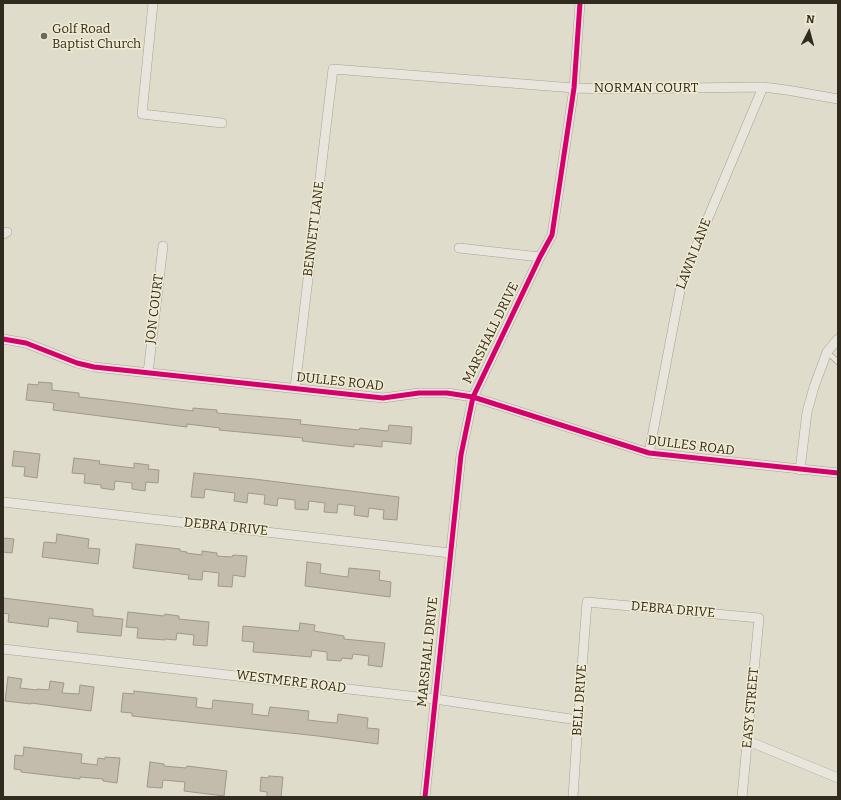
<!DOCTYPE html>
<style>
body{margin:0}
#map{position:relative;width:841px;height:800px;overflow:hidden;background:#e0dccb;font-family:Bitter,serif}
canvas{display:block}
.frame{position:absolute;inset:0;border:4px solid #312a1e;pointer-events:none}
.north{position:absolute;left:789px;top:12px;width:40px;height:40px;-webkit-text-stroke:3px #f0ebd1;paint-order:stroke;rotate:6deg;font-size:11px;font-weight:700;line-height:16px;text-align:center;color:#312a1e}
.north::after{content:'';display:block;margin:auto;width:14px;height:18px;background:#312a1e;clip-path:polygon(50% 0,100% 100%,50% 72%,0 100%)}
</style>
<div id="map">
<canvas width="841" height="800"></canvas>
<div class="frame"></div>
<div class="north">N</div>
</div>
<script>
const ctx = document.querySelector('canvas').getContext('2d');
ctx.lineJoin = 'round';
function paint(path, color) {
  ctx.fillStyle = color;
  ctx.fill(path, 'evenodd');
}
function shape(rows) {
  const path = new Path2D();
  for (const r of rows) {
    path.moveTo(r[0], r[1]);
    for (let i = 2; i < r.length; i += 2) path.lineTo(r[i], r[i + 1]);
  }
  return path;
}
function trace(path, color, width, dash) {
  ctx.strokeStyle = color;
  ctx.lineWidth = width;
  ctx.lineCap = dash ? 'butt' : 'round';
  ctx.setLineDash(dash || []);
  ctx.stroke(path);
}
function drawText(font, color, halo, rows, align = 'center') {
  ctx.font = font + ' Bitter,serif';
  ctx.lineWidth = 3;
  ctx.setLineDash([]);
  ctx.textBaseline = 'middle';
  ctx.strokeStyle = halo;
  ctx.fillStyle = color;
  for (const [text, x, y, turn = 0] of rows) {
    ctx.save();
    ctx.translate(x, y);
    ctx.rotate((+turn || 0) * Math.PI / 180);
    ctx.textAlign = isNaN(turn) ? turn : align;
    if (halo) ctx.strokeText(text, 0, 0);
    ctx.fillText(text, 0, 0);
    ctx.restore();
  }
}
const building = shape([
 [39,382,52,383,52,390,79,393,79,397,106,400,193,411,193,408,217,410,217,413,301,420,300,424,359,430,360,428,388,431,389,425,412,427,411,444,382,441,382,447,354,444,354,447,302,441,303,438,219,430,220,428,187,424,187,427,163,424,53,410,54,403,26,400,28,384,38,385,39,382],
 [14,451,40,454,37,478,24,476,25,467,12,466,14,451],
 [74,458,100,461,99,464,134,468,134,463,149,465,148,469,159,470,158,483,146,482,145,491,132,489,132,483,115,481,114,490,101,488,101,485,84,483,85,474,72,473,74,458],
 [194,473,254,479,399,497,397,520,383,519,384,510,369,508,368,517,354,515,355,506,338,504,337,513,324,512,325,503,309,501,308,510,295,509,295,500,278,498,277,506,264,504,265,495,248,493,247,503,234,501,235,493,218,491,205,489,204,498,191,497,194,473],
 [57,534,89,539,88,548,100,549,98,564,42,557,44,542,56,543,57,534],
 [3,538,14,539,12,553,3,552,3,538],
 [136,544,180,549,180,551,187,552,186,553,202,555,202,551,217,553,217,556,232,557,233,555,247,556,245,577,233,575,232,587,218,586,219,573,203,571,202,580,188,579,189,575,133,568,136,544],
 [307,562,321,564,320,573,332,575,348,577,349,568,380,571,379,580,391,582,390,597,305,586,307,562],
 [3,598,93,609,93,616,123,619,121,636,77,632,78,622,66,620,49,618,48,627,8,622,9,614,3,613,3,598],
 [128,612,164,616,165,614,179,616,179,619,209,622,207,646,193,645,194,635,177,633,176,640,165,639,165,640,137,638,138,628,126,627,128,612],
 [300,623,315,625,314,631,344,636,344,639,385,643,382,667,368,665,369,656,353,654,352,659,342,658,341,661,327,660,327,652,312,650,311,657,266,653,253,652,254,642,242,641,243,626,299,631,300,623],
 [8,677,22,679,20,688,37,690,37,689,49,690,50,681,64,683,62,693,79,694,80,685,94,687,91,711,31,703,31,704,5,701,8,677],
 [134,691,197,698,196,707,212,709,213,700,253,704,252,714,268,716,270,707,309,711,308,720,325,722,337,723,338,714,368,718,367,728,379,729,378,744,318,736,132,716,132,713,121,712,123,693,134,694,134,691],
 [24,747,82,754,81,763,97,765,98,758,105,759,105,757,120,758,117,783,103,781,103,779,80,777,80,779,21,772,21,770,14,769,15,755,23,756,24,747],
 [150,762,164,764,164,766,186,768,187,766,227,771,224,796,184,791,185,782,163,780,162,788,147,787,150,762],
 [269,776,283,777,281,797,267,797,267,792,260,791,261,777,268,778,269,776]
]);
paint(building, '#c3bbac');
trace(building, '#9f988b', 1);
const service = shape([
 [827,352,838,362]
]);
const minor = shape([
 [153,3,142,114,222,123],
 [3,234,7,232],
 [459,248,540,257],
 [3,339,26,343,77,363,94,367,383,398,419,393,447,393,473,397,649,453,838,473],
 [148,373,163,246],
 [295,388,333,69,574,88,612,89,763,87,787,90,838,99],
 [649,453,682,280,763,87],
 [800,470,807,412,814,387,827,352,838,339],
 [3,502,450,553],
 [3,649,435,699,578,720],
 [748,741,838,778],
 [425,797,461,455,473,397,540,257,552,235,574,88,580,3],
 [573,797,578,720,587,602,759,618,742,797]
]);
trace(service, '#a5a195', 6);
trace(minor, '#a5a195', 10);
trace(service, '#e8e6dc', 4.5);
trace(minor, '#e8e6dc', 9);
trace(shape([
 [3,339,26,343,77,363,94,367,383,398,419,393,447,393,473,397,649,453,838,473],
 [425,797,461,455,473,397,540,257,552,235,574,88,580,3]
]), '#d6006c', 5);
for (const [x, y, r, color] of [
 [44,36,4,"#6e685b"]
]) {
  const dot = new Path2D();
  dot.arc(x, y, r, 0, 2 * Math.PI);
  ctx.fillStyle = color;
  ctx.fill(dot);
  trace(dot, '#f0ebd1', 1.5);
}
drawText('13px', '#312a1e', '#f0ebd1', [
 ["Golf Road",52,29],
 ["Baptist Church",52,44]
], 'left');
drawText('13px', '#312a1e', '#f0ebd1', [
 ["NORMAN COURT",646,88],
 ["BENNETT LANE",314,229,-83],
 ["LAWN LANE",694,254,-69],
 ["JON COURT",155,309,-83],
 ["MARSHALL DRIVE",491,333,-64],
 ["DULLES ROAD",340,382,6],
 ["DULLES ROAD",691,446,7],
 ["DEBRA DRIVE",226,527,6],
 ["DEBRA DRIVE",673,610,5],
 ["MARSHALL DRIVE",428,652,-84],
 ["WESTMERE ROAD",291,682,7],
 ["BELL DRIVE",580,700,-86],
 ["EASY STREET",751,708,-85]
]);
</script>
